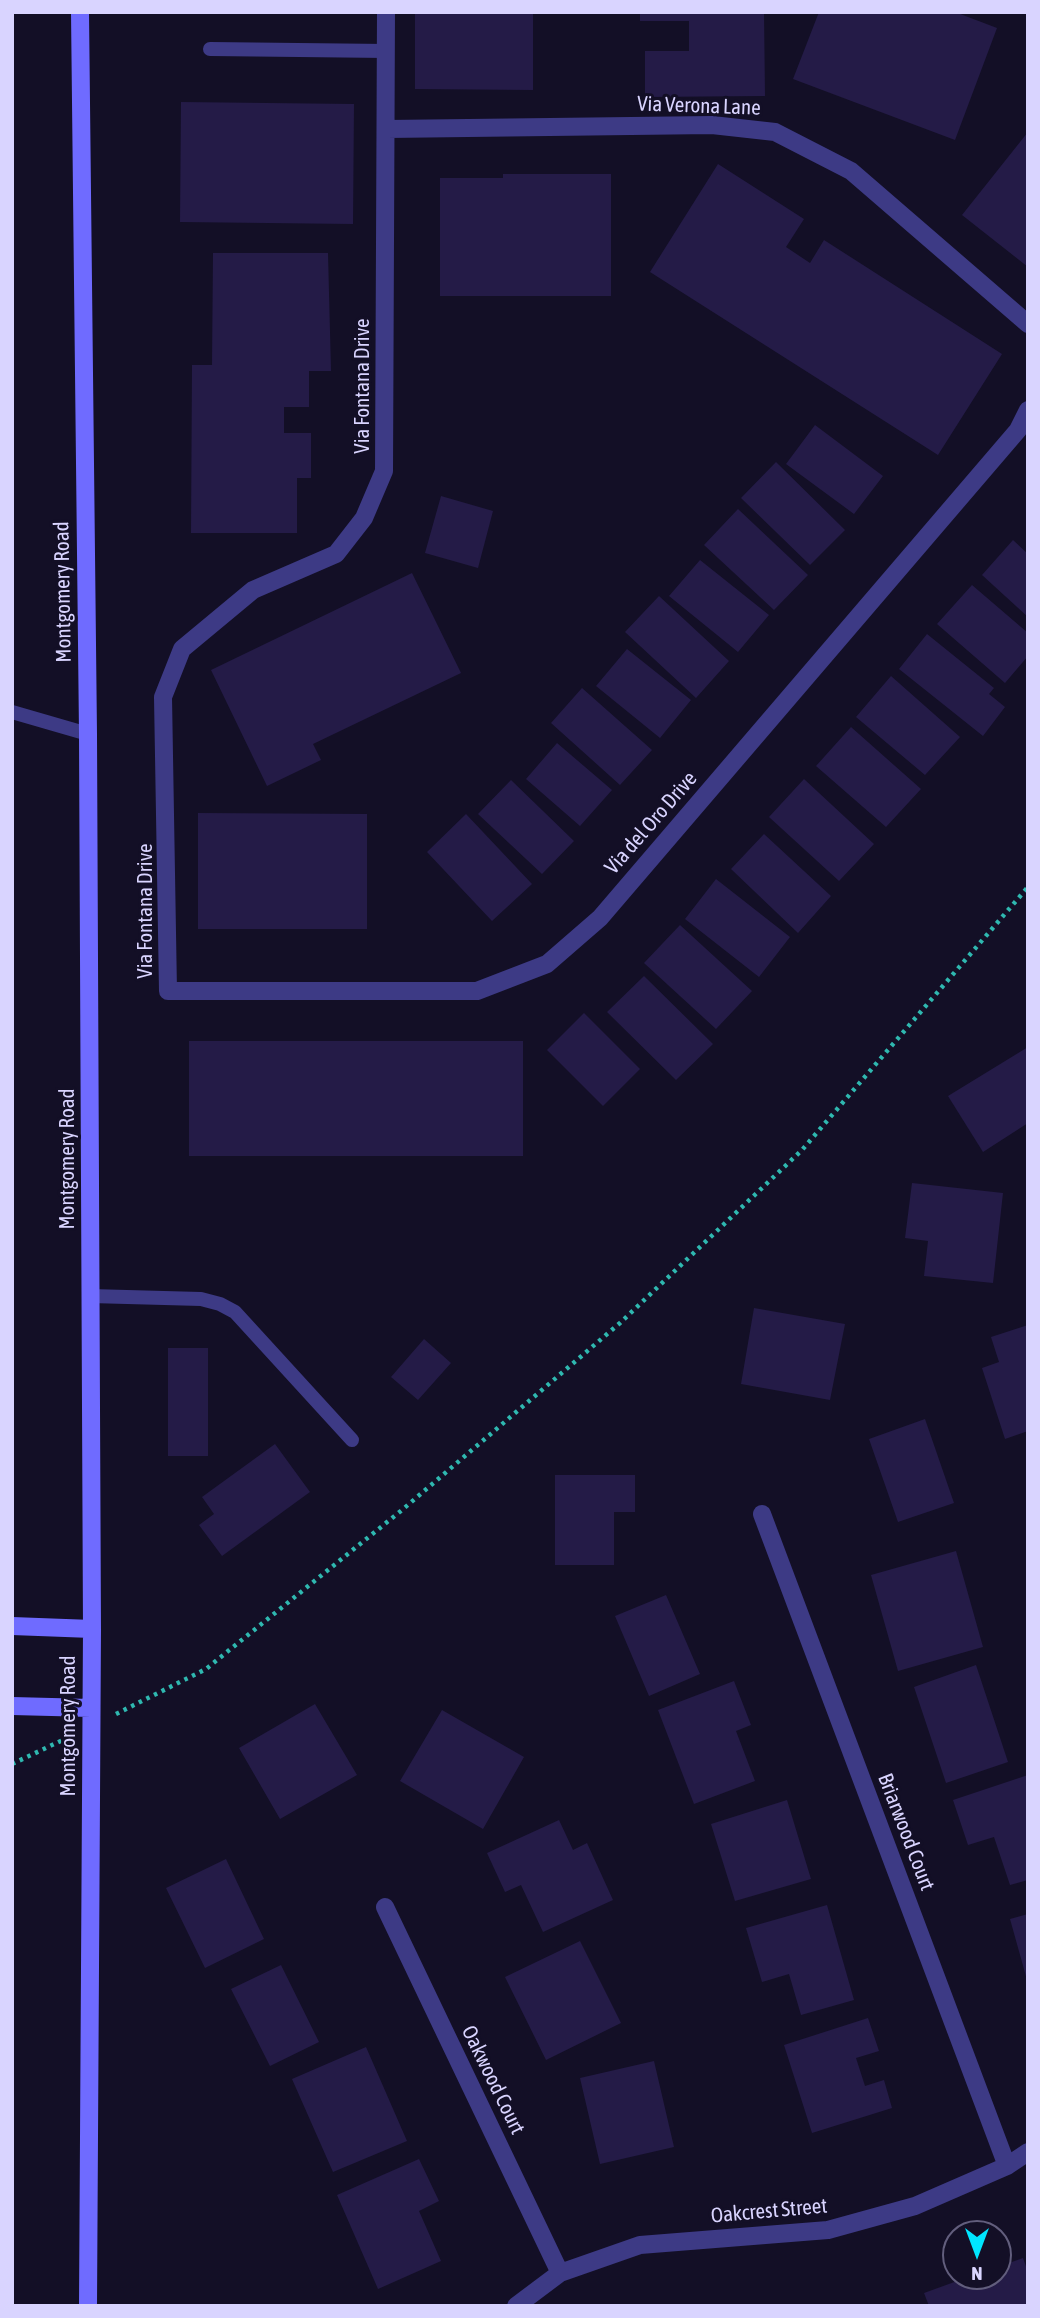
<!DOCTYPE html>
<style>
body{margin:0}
#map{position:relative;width:1040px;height:2318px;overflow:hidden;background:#130f26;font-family:"Asap Condensed",sans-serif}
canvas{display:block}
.frame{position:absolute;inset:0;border:14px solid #d9d4ff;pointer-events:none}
.north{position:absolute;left:942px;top:2220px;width:70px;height:70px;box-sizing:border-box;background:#130f26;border:2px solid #625e7d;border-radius:50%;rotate:180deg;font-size:19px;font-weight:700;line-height:28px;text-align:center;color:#d9d4ff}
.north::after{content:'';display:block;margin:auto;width:24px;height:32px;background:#00e5ff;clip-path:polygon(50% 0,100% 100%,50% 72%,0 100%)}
</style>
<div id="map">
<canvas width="1040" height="2318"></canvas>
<div class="frame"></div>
<div class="north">N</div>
</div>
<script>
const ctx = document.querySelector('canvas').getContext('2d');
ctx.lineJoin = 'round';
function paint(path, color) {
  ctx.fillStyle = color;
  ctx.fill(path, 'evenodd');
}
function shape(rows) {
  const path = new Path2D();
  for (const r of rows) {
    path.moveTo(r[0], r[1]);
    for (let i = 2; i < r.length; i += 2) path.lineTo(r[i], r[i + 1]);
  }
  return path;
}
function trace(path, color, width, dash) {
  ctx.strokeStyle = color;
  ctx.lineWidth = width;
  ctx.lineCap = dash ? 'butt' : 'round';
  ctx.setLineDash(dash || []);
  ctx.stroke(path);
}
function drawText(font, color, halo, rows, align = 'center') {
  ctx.font = font + ' "Asap Condensed",sans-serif';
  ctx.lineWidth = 6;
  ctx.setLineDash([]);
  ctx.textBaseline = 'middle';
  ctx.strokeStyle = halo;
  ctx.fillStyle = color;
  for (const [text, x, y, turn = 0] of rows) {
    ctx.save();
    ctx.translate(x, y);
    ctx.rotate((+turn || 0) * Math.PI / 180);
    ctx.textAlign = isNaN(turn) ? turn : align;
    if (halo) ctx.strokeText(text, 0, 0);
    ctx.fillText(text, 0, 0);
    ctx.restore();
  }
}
paint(shape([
 [415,12,533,12,533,90,415,89],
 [640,12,764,12,765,96,645,97,645,51,689,51,689,21,640,21],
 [819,12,955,12,997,28,955,140,793,79],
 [181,102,354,104,353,224,180,222],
 [1028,132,1028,267,962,215],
 [718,164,804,219,786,247,810,263,824,240,1002,354,938,455,650,272],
 [503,174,611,174,611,296,440,296,440,178,503,178],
 [213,253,328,253,331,371,309,371,309,407,284,407,284,433,311,433,311,478,297,478,297,533,191,533,192,365,212,365],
 [815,425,883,476,854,514,786,464],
 [776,462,845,530,810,565,741,498],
 [441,496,493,511,478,568,425,553],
 [738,509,808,575,774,610,704,545],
 [1013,540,1028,554,1028,617,982,575],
 [700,560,769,615,738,652,669,596],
 [412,573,461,673,313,744,321,760,267,786,211,670],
 [972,585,1028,633,1028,656,1005,683,937,624],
 [659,596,729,661,696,698,625,632],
 [927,634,994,688,989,694,1005,707,983,736,899,669],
 [627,649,691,700,660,738,596,686],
 [891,676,960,737,925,775,856,717],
 [582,688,652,750,620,785,551,723],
 [851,727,921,789,886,827,816,766],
 [557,743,612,790,580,826,526,779],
 [804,779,874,844,839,881,769,817],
 [511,780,574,841,542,874,478,814],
 [198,813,367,814,367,929,198,929],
 [466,814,532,884,492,921,427,852],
 [764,834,831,896,798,933,731,869],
 [716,879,790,937,759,977,685,919],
 [680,925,752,991,716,1029,644,963],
 [644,976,713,1044,676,1080,607,1012],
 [584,1013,640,1069,603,1106,547,1050],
 [189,1041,523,1041,523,1156,189,1156],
 [1028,1047,1028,1123,983,1152,948,1096],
 [912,1183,1003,1193,993,1283,924,1276,928,1241,905,1238],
 [754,1308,845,1324,830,1400,741,1384],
 [1028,1325,1028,1431,1005,1439,982,1368,999,1362,991,1337],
 [424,1339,451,1363,418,1400,391,1377],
 [168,1348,208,1348,208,1456,168,1456],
 [925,1419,954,1503,898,1522,869,1439],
 [275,1444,310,1492,222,1556,199,1525,214,1514,202,1497],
 [555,1475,635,1475,635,1512,614,1512,614,1565,555,1565],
 [956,1551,983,1647,898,1671,871,1575],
 [666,1595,700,1674,649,1696,615,1616],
 [976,1665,1008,1762,946,1783,914,1687],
 [734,1681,751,1725,736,1731,755,1781,694,1804,658,1710],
 [315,1704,357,1775,280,1819,239,1748],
 [442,1710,524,1757,483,1829,400,1781],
 [1028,1775,1028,1880,1010,1885,994,1837,968,1845,953,1800],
 [787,1800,811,1879,735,1901,711,1824],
 [559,1820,573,1850,587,1843,613,1900,543,1932,521,1885,505,1892,487,1853],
 [226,1859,264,1939,205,1968,166,1888],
 [827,1905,854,2000,801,2015,789,1974,762,1982,746,1928],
 [1028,1914,1028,1980,1027,1980,1010,1919],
 [580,1941,621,2023,546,2060,505,1977],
 [281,1965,319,2042,270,2066,231,1989],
 [868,2018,879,2051,856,2058,865,2086,884,2080,892,2108,812,2133,784,2045],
 [366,2047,407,2141,333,2172,292,2079],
 [654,2061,674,2147,600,2164,580,2078],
 [419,2159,439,2201,419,2211,441,2261,378,2289,337,2195],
 [1023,2258,1028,2272,1028,2306,929,2306,924,2293,971,2276,998,2276,998,2267]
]), '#241b47');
trace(shape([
 [116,1714,206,1669,402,1510,620,1323,802,1150,1028,887],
 [12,1764,67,1738]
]), '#2fb8b0', 4.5, [3.5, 5]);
trace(shape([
 [210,49,387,51],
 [12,712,88,734],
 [90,1296,201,1299,220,1304,235,1312,352,1440]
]), '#3d3a85', 14);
trace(shape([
 [386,12,384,471,364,518,336,554,253,590,182,649,163,697,168,991,477,991,547,964,600,918,1018,430,1028,410],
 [387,129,712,125,775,132,851,171,1028,324],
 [762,1514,1007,2166],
 [385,1907,560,2273],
 [516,2306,560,2273,640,2245,828,2230,915,2206,1007,2166,1028,2152]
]), '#3d3a85', 18);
trace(shape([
 [80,12,88,734,92,1629,88,2306],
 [12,1626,92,1629],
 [12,1706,91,1708]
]), '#6f6bff', 18);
drawText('21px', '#d9d4ff', '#130f26', [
 ["Via Verona Lane",699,106,2],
 ["Via Fontana Drive",362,386,-90],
 ["Montgomery Road",63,592,-91],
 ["Via del Oro Drive",651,823,-49],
 ["Via Fontana Drive",145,911,-90],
 ["Montgomery Road",67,1159,-90],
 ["Montgomery Road",68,1726,-90],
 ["Briarwood Court",906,1832,69],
 ["Oakwood Court",493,2080,64],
 ["Oakcrest Street",769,2211,-5]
]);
</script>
